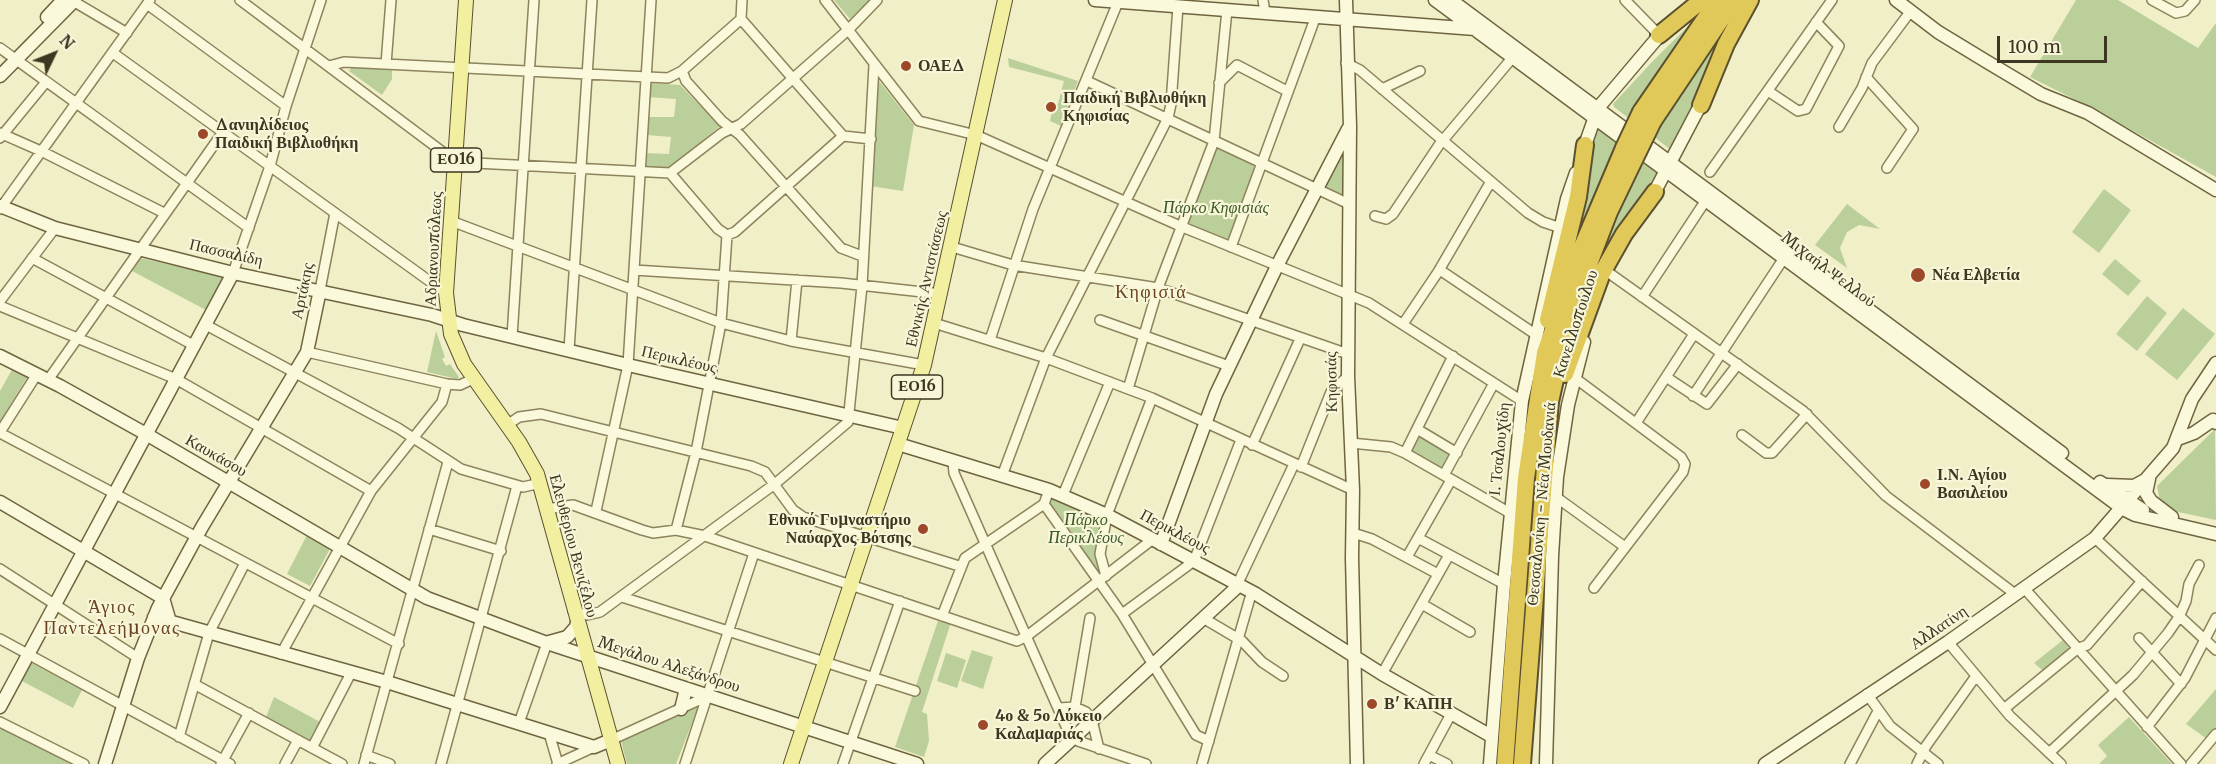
<!DOCTYPE html>
<meta charset="utf-8">
<style>
body{margin:0}
#map{position:relative;width:2216px;height:764px;overflow:hidden;background:#f0efc8;font-family:Merriweather,serif}
canvas{display:block}
.north{position:absolute;left:24px;top:24px;width:60px;height:60px;-webkit-text-stroke:4px #f7f6d8;paint-order:stroke;rotate:47deg;font-size:16px;font-weight:700;line-height:24px;text-align:center;color:#3d3620}
.north::after{content:'';display:block;margin:auto;width:21px;height:27px;background:#3d3620;clip-path:polygon(50% 0,100% 100%,50% 72%,0 100%)}
.scale{position:absolute;left:1997px;top:36px;width:110px;height:27px;box-sizing:border-box;border:3px solid #3d3620;border-top:0;padding-left:8px;font-size:18px;line-height:21px;white-space:nowrap;color:#3d3620;-webkit-text-stroke:4px #f7f6d8;paint-order:stroke}
</style>
<div id="map">
<canvas width="2216" height="764"></canvas>
<div class="north">N</div>
<div class="scale">100 m</div>
</div>
<script>
const ctx = document.querySelector('canvas').getContext('2d');
ctx.lineJoin = 'round';
function paint(path, color) {
  ctx.fillStyle = color;
  ctx.fill(path, 'evenodd');
}
function shape(rows) {
  const path = new Path2D();
  for (const r of rows) {
    path.moveTo(r[0], r[1]);
    for (let i = 2; i < r.length; i += 2) path.lineTo(r[i], r[i + 1]);
  }
  return path;
}
function trace(path, color, width, dash) {
  ctx.strokeStyle = color;
  ctx.lineWidth = width;
  ctx.lineCap = dash ? 'butt' : 'round';
  ctx.setLineDash(dash || []);
  ctx.stroke(path);
}
function drawText(font, color, halo, rows, align = 'center') {
  ctx.font = font + ' Merriweather,serif';
  ctx.lineWidth = 4.5;
  ctx.setLineDash([]);
  ctx.textBaseline = 'middle';
  ctx.strokeStyle = halo;
  ctx.fillStyle = color;
  for (const [text, x, y, turn = 0] of rows) {
    ctx.save();
    ctx.translate(x, y);
    ctx.rotate((+turn || 0) * Math.PI / 180);
    ctx.textAlign = isNaN(turn) ? turn : align;
    if (halo) ctx.strokeText(text, 0, 0);
    ctx.fillText(text, 0, 0);
    ctx.restore();
  }
}
paint(shape([
 [834,0,870,0,850,19],
 [2076,0,2118,0,2198,48,2216,23,2216,177,2092,108,2030,77],
 [1707,7,1631,120,1614,107,1613,104,1652,62],
 [1726,30,1699,99,1672,151,1653,136],
 [1008,58,1078,81,1061,126,1050,121,1054,103,1058,104,1064,81,1009,67],
 [354,64,392,66,392,79,382,95,349,71],
 [876,77,914,125,903,191,870,186],
 [648,83,680,85,720,126,679,161,672,169,644,168,645,153,669,154,671,137,647,135,648,117,674,117,676,99,648,97],
 [1598,128,1619,142,1570,254,1595,129],
 [1344,138,1344,200,1319,187],
 [1214,141,1260,164,1231,247,1180,226],
 [1641,157,1657,171,1657,174,1605,249,1583,293],
 [2104,189,2131,210,2099,253,2072,232],
 [1847,204,1880,229,1859,225,1847,232,1840,248,1847,268,1815,245],
 [140,258,223,277,223,279,206,310,132,271],
 [2115,259,2141,281,2128,296,2102,274],
 [2147,296,2167,313,2137,351,2116,334],
 [2183,308,2215,334,2177,380,2145,354],
 [436,331,445,357,442,359,446,366,450,364,459,377,457,379,427,372],
 [13,368,28,376,0,421,0,391],
 [2215,429,2216,520,2169,510,2160,501,2157,486],
 [1419,435,1451,453,1444,470,1411,451],
 [1050,493,1107,520,1103,575,1098,579,1046,503],
 [308,533,331,547,310,586,287,574],
 [940,615,952,619,922,712,927,714,929,741,924,757,895,747],
 [2063,640,2071,651,2047,674,2034,663],
 [972,650,993,657,983,689,961,681],
 [946,653,966,660,957,688,937,681],
 [31,663,82,690,73,708,22,681],
 [2216,689,2216,729,2207,739,2186,724],
 [274,697,322,723,311,742,266,717],
 [700,703,676,764,627,764,621,741],
 [2129,717,2172,764,2099,764,2107,756,2098,745],
 [0,728,74,764,0,764]
]), '#bbcf9b');
const street = shape([
 [240,0,456,162,670,173],
 [742,0,741,19,843,136],
 [825,0,919,121,976,135,1180,226,1369,303,1522,401],
 [1263,0,1265,12],
 [1625,0,1659,35],
 [2152,0,2176,13,2185,11,2195,0],
 [73,1,127,33],
 [147,4,286,106],
 [0,48,249,228],
 [113,53,446,293],
 [1346,63,1360,70,1528,213,1543,222,1561,228],
 [386,64,391,0],
 [329,66,344,62,668,78,682,71,741,19],
 [682,71,686,81,722,121,740,135,841,248,862,256],
 [1866,77,1913,129,1887,168],
 [1087,81,1349,204],
 [1219,83,1237,65,1287,91],
 [1382,89,1420,71],
 [1768,91,1798,111,1806,109,1839,46,1816,22],
 [1839,127,1862,88,1872,63,1910,12],
 [0,133,43,152,164,213],
 [0,138,46,82],
 [1710,172,1832,0],
 [670,173,722,133,741,124,848,30,877,0],
 [670,173,718,229,727,235],
 [0,209,150,0],
 [1375,216,1386,219,1393,214,1439,145,1513,57],
 [451,221,721,323,791,341,924,365],
 [727,235,735,232,843,136,871,139],
 [952,247,1013,265,1158,288,1348,354],
 [1231,247,1316,16],
 [32,258,195,346],
 [634,270,841,283,941,294],
 [1440,270,1535,334],
 [233,273,270,166,286,106,321,0],
 [1609,273,1803,411,1886,496,2015,594],
 [320,290,335,213],
 [1642,297,1706,200],
 [0,301,55,228],
 [0,306,176,379,371,491],
 [1100,320,1229,366],
 [934,323,1046,358,1152,398,1353,490],
 [1403,324,1438,272,1490,183],
 [206,325,398,428,461,469,523,487,541,483],
 [512,337,534,0],
 [990,340,1033,209,1118,2],
 [791,341,797,280],
 [569,350,592,0],
 [307,352,447,384,460,385,473,379],
 [1666,377,1707,404,1738,364],
 [1575,378,1681,457,1685,464,1683,472,1594,588],
 [48,380,223,132],
 [1128,389,1158,288,1214,141,1227,10],
 [1693,396,1784,258],
 [1636,423,1694,334],
 [507,425,519,417,541,414,751,466,765,472,793,510,803,517,959,566],
 [1417,429,1457,453],
 [0,432,37,374],
 [0,433,399,644],
 [1742,435,1766,453,1772,453,1807,414],
 [1351,443,1391,447,1405,453,1510,513],
 [1252,445,1300,339],
 [1405,453,1453,356],
 [953,461,954,473,1069,733,1078,741,1146,764],
 [1301,467,1331,392,1348,376],
 [1444,475,1494,383],
 [1002,476,1046,358,1168,118,1171,104,1178,6],
 [1063,495,1110,382],
 [1556,497,1625,547],
 [1044,504,1122,614,1196,735,1209,741],
 [547,509,573,505,642,530,653,533,676,530,705,536,1017,641,1027,636,1153,539],
 [596,511,628,365,651,0],
 [429,529,501,551],
 [676,530,696,452,721,323,727,235],
 [1353,533,1372,539,1438,574],
 [1418,538,1504,584],
 [2095,538,2216,650],
 [1407,557,1451,480],
 [0,569,138,658],
 [1106,576,1100,554,1107,515,1152,398],
 [1238,583,1294,464],
 [2024,588,2181,764],
 [622,597,915,691],
 [1422,604,1470,632],
 [573,611,587,615,600,612,776,483,848,422,862,286,874,65],
 [1122,614,1194,561,1241,440],
 [942,616,965,558,1044,504,1049,490],
 [1203,618,1242,641,1262,662,1283,676],
 [2139,638,2181,684],
 [0,639,230,764],
 [1948,642,2010,716,2061,764],
 [281,654,371,491,442,402,447,384],
 [1382,674,1449,555],
 [194,684,342,764],
 [1867,694,1890,726,1938,764],
 [1075,707,1090,618],
 [1059,708,1075,707,1086,712,1092,720,1099,749],
 [2004,709,2077,649,2087,645,2142,581],
 [0,722,84,764],
 [519,723,547,643],
 [2147,727,2185,678,2216,618],
 [549,733,558,764],
 [179,737,209,633,245,563],
 [611,740,708,696],
 [312,748,351,673],
 [2049,753,2133,675,2168,633,2179,617,2186,601,2189,584,2199,565],
 [366,755,390,764],
 [1429,755,1447,764],
 [221,764,249,713],
 [285,764,298,740],
 [364,764,448,462],
 [441,764,517,486],
 [557,764,594,747],
 [685,764,754,553],
 [843,764,900,601],
 [1202,764,1252,591],
 [1424,764,1451,714],
 [1850,764,1878,711],
 [1917,764,1926,746,1976,676],
 [2191,764,2216,734]
]);
const secondary = shape([
 [1095,0,1475,29],
 [1346,0,1350,126,1348,376,1353,490,1352,558,1357,764],
 [1435,0,2123,509,2135,515,2216,534],
 [1451,0,2062,453],
 [1896,0,1938,32,1989,63,2041,94,2088,113,2216,190],
 [47,17,63,0],
 [0,76,75,0],
 [1583,151,1598,108,1664,30],
 [1652,197,1704,98],
 [0,206,55,228,233,273,432,315,463,325,628,365,903,428],
 [0,356,60,386,146,434,427,598,547,643,917,764],
 [2178,439,2194,433,2213,420,2216,423],
 [898,444,1049,490,1107,515,1256,594,1382,674,1491,736],
 [2149,479,2146,493,2151,501,2172,517],
 [2100,482,2143,510],
 [2107,485,2134,486,2145,480],
 [0,502,163,598,170,622],
 [1161,544,1216,394,1278,264,1348,129],
 [154,617,387,682,594,747,611,740],
 [549,642,567,637,576,627,577,622],
 [0,707,233,273],
 [681,709,686,689],
 [105,764,138,658,158,608,202,527,307,352,320,290],
 [1045,764,1235,589,1238,583],
 [1490,764,1504,584,1522,401,1567,199,1576,173],
 [1546,764,1552,556,1557,477,1568,405,1584,342],
 [1765,764,1948,642,2095,538,2173,448,2192,399,2216,363]
]);
const primary = shape([
 [466,0,446,293,451,334,464,364,519,442,537,474,618,764],
 [791,764,924,365,1005,0]
]);
const highway = shape([
 [1659,35,1702,0],
 [1701,105,1726,44,1750,0],
 [1641,112,1718,0],
 [1653,121,1734,0],
 [1548,320,1578,197,1585,145],
 [1565,374,1602,273,1624,234,1655,192],
 [1505,764,1526,478,1545,353,1582,247,1624,148],
 [1522,764,1550,402,1563,343,1587,269,1609,212,1635,158]
]);
trace(street, '#8d835c', 12);
trace(secondary, '#6f643f', 15);
trace(primary, '#5b5030', 16);
trace(highway, '#5b5030', 20);
trace(street, '#faf9dc', 9);
trace(secondary, '#faf9dc', 12);
trace(primary, '#f3efa0', 14);
trace(highway, '#e0c958', 16);
const highwayBridge = shape([
 [1624,148,1641,112],
 [1635,158,1653,121]
]);
trace(highwayBridge, '#5b5030', 20, []);
trace(highwayBridge, '#e0c958', 16);
for (const [x, y, r, color] of [
 [906,66,6,"#9e482a"],
 [1051,107,6,"#9e482a"],
 [203,134,6,"#9e482a"],
 [1918,275,8,"#9e482a"],
 [1925,484,6,"#9e482a"],
 [923,529,6,"#9e482a"],
 [1372,704,6,"#9e482a"],
 [983,725,6,"#9e482a"]
]) {
  const dot = new Path2D();
  dot.arc(x, y, r, 0, 2 * Math.PI);
  ctx.fillStyle = color;
  ctx.fill(dot);
  trace(dot, '#f7f6d8', 2);
}
for (const [x, y, w] of [
 [456,160,51],
 [917,387,51]
]) {
  const box = new Path2D();
  box.roundRect(x - w / 2, y - 12, w, 24, 4.5);
  ctx.fillStyle = '#f7f6d8';
  ctx.fill(box);
  trace(box, '#3d3620', 1.5);
}
drawText('bold 15px', '#3d3620', null, [
 ["ΕΟ16",456,160],
 ["ΕΟ16",917,387]
]);
drawText('bold 16px', '#3d3620', '#f7f6d8', [
 ["ΟΑΕΔ",918,66],
 ["Παιδική Βιβλιοθήκη",1063,98],
 ["Κηφισίας",1063,116],
 ["Δανιηλίδειος",215,125],
 ["Παιδική Βιβλιοθήκη",215,143],
 ["Νέα Ελβετία",1932,275],
 ["Ι.Ν. Αγίου",1937,475],
 ["Βασιλείου",1937,493],
 ["Εθνικό Γυμναστήριο",911,520,"right"],
 ["Ναύαρχος Βότσης",911,538,"right"],
 ["Β' ΚΑΠΗ",1384,704],
 ["4ο & 5ο Λύκειο",995,716],
 ["Καλαμαριάς",995,734]
], 'left');
drawText('italic 16px', '#3f5a26', '#f7f6d8', [
 ["Πάρκο Κηφισιάς",1216,208],
 ["Πάρκο",1086,520],
 ["Περικλέους",1086,538]
]);
drawText('16px', '#3d3620', '#f7f6d8', [
 ["Αδριανουπόλεως",434,249,-87],
 ["Πασσαλίδη",226,253,13],
 ["Μιχαήλ Ψελλού",1828,270,37],
 ["Εθνικής Αντιστάσεως",927,279,-77],
 ["Αρτάκης",303,291,-78],
 ["Κανελλοπούλου",1576,324,-72],
 ["Περικλέους",679,360,13],
 ["Κηφισιάς",1332,382,-91],
 ["Ι. Τσαλουχίδη",1500,449,-84],
 ["Καυκάσου",216,456,30],
 ["Θεσσαλονίκη - Νέα Μουδανιά",1542,504,-85],
 ["Περικλέους",1175,532,28],
 ["Ελευθερίου Βενιζέλου",573,546,75],
 ["Αλλατίνη",1939,628,-34],
 ["Μεγάλου Αλεξάνδρου",669,665,18]
]);
ctx.letterSpacing = '1.5px';
drawText('18px', '#6b431e', '#f7f6d8', [
 ["Κηφισιά",1151,293],
 ["Άγιος",112,608],
 ["Παντελεήμονας",112,629]
]);
ctx.letterSpacing = '0px';
</script>
